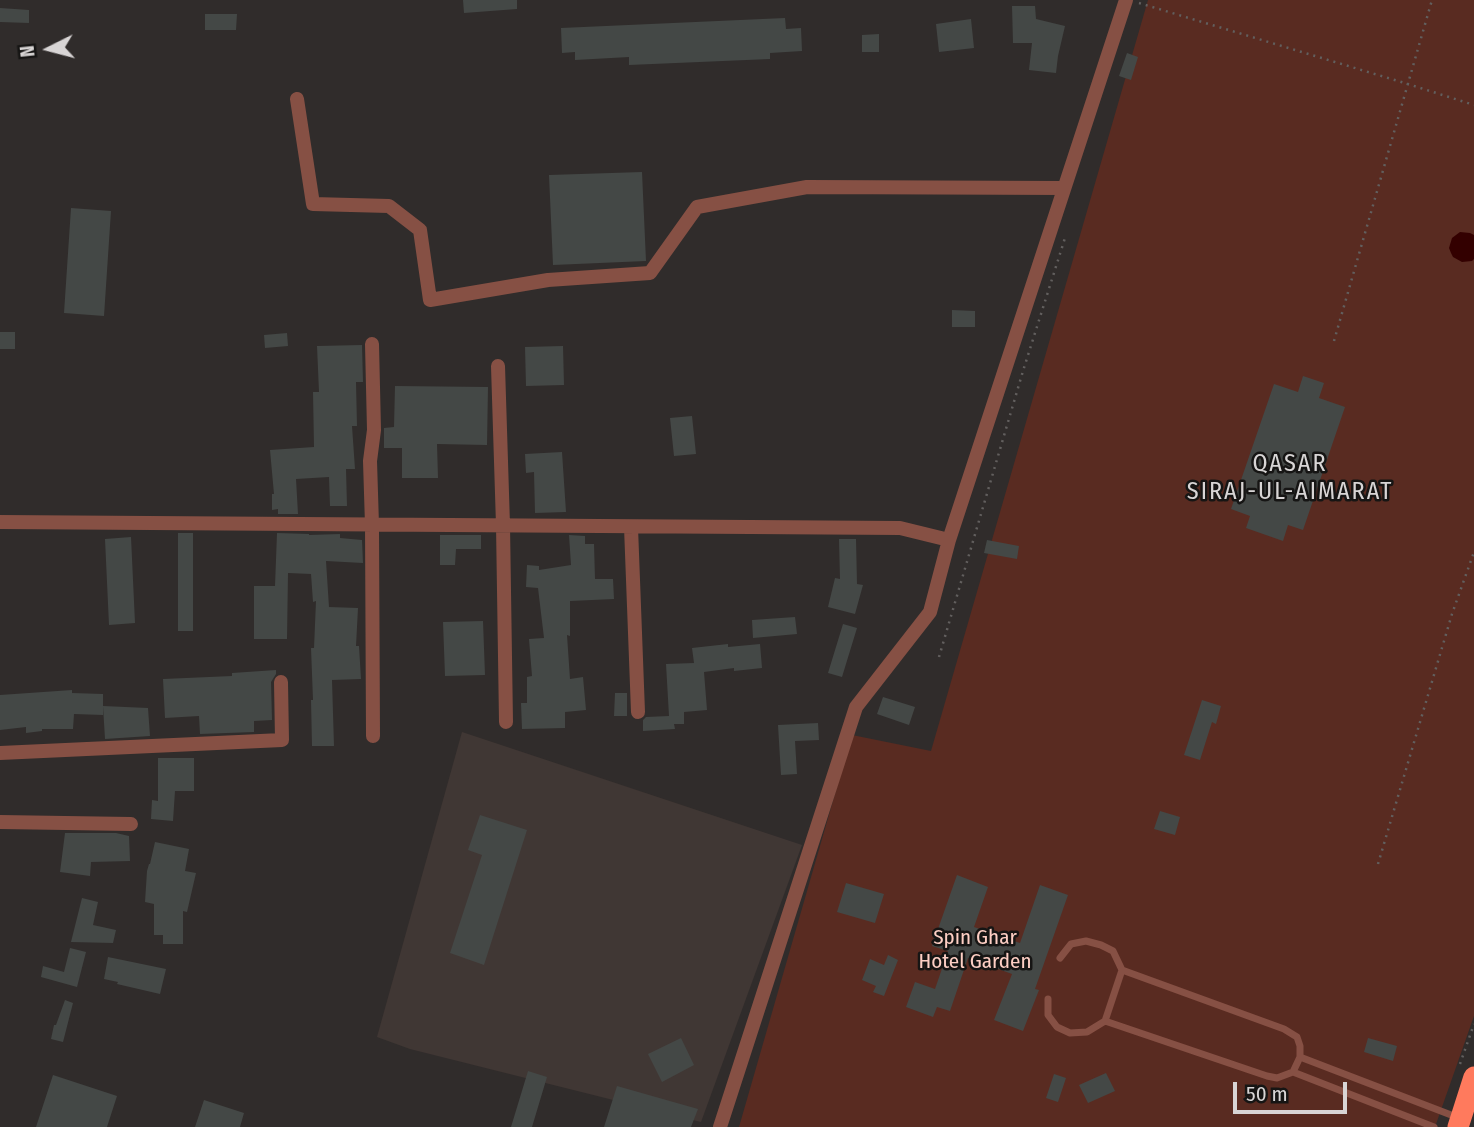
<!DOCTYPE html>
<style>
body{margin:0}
#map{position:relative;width:1474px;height:1127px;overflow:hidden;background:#302c2b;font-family:"Fira Sans Condensed",sans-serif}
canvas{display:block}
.north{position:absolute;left:14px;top:14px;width:70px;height:70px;-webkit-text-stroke:5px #161514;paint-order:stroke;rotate:264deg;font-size:19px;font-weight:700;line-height:28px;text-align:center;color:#d8d5d5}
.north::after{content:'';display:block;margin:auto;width:24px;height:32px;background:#d8d5d5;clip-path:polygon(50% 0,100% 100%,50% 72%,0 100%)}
.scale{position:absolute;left:1233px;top:1082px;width:114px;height:32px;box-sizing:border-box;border:4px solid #d8d5d5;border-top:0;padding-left:9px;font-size:21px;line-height:24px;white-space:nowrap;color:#d8d5d5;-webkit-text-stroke:5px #161514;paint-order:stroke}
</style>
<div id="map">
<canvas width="1474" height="1127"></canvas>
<div class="north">N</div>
<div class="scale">50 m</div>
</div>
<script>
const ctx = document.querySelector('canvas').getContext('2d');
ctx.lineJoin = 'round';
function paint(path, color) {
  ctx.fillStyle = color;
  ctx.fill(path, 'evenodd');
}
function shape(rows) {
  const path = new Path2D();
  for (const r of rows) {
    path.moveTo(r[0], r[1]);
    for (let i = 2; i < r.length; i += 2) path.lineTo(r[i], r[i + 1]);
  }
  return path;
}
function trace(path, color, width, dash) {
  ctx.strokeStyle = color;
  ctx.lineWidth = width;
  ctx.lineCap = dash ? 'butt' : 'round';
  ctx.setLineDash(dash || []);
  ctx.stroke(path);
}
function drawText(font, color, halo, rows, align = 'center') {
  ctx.font = font + ' "Fira Sans Condensed",sans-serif';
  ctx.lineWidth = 5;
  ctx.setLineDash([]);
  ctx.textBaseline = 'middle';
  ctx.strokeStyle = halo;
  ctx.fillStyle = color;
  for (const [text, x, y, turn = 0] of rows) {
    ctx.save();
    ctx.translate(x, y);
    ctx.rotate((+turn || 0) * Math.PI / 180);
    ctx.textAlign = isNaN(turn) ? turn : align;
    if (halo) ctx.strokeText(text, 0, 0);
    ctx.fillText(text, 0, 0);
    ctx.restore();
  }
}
paint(shape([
 [462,732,802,845,701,1122,410,1049,377,1037]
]), '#403734');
paint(shape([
 [1148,0,1474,0,1474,1016,1435,1127,739,1127,852,735,931,751]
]), '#592b21');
paint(shape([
 [1460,232,1470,233,1474,235,1474,259,1472,261,1462,262,1453,257,1451,253,1449,248,1452,238]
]), '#300');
paint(shape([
 [463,0,517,0,517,9,464,13],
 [1012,6,1035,6,1036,19,1065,26,1058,56,1056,73,1029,70,1032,43,1013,43],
 [0,8,29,10,29,23,0,22],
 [205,14,237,14,236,30,205,30],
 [785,18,786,29,801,28,802,51,770,53,770,59,629,65,629,57,575,60,575,52,562,53,561,28],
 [971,19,974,48,939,52,936,24],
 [879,34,879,52,862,52,862,35],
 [1127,53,1138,57,1131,80,1119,76],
 [642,172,646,261,553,265,549,175],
 [71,208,111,211,104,316,64,313],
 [952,310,975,311,975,327,952,327],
 [0,332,15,332,15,349,0,349],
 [287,333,288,346,265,348,264,335],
 [362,345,363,382,356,382,357,426,352,426,355,469,346,469,347,506,330,506,329,477,296,479,298,514,278,514,278,509,272,510,272,494,274,494,270,450,314,447,313,392,319,392,317,346],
 [563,346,564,385,526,386,525,347],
 [1303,376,1324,383,1319,398,1345,407,1303,530,1288,525,1283,541,1246,528,1250,516,1231,509,1274,384,1298,392],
 [395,386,488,387,487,445,437,444,438,478,402,478,402,448,384,448,384,428,394,427],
 [692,416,696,454,674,456,670,418],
 [562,452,566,512,535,513,534,472,526,473,525,454],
 [178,533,193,533,193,631,178,631],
 [277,533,309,534,309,535,340,534,340,538,362,540,363,563,326,561,329,607,358,608,356,646,359,646,361,679,332,680,334,746,312,746,311,700,313,700,311,648,314,648,316,601,313,602,311,574,288,573,287,639,254,639,254,586,275,586],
 [440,535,481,535,481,549,456,549,455,565,440,565],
 [569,535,585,536,585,544,594,544,595,579,613,579,614,599,570,601,570,636,567,635,570,679,583,677,586,710,565,712,565,728,522,729,521,703,527,703,527,677,532,676,529,639,544,638,538,588,526,587,527,565,539,566,539,570,571,565],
 [131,537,135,623,109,625,105,539],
 [839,539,856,539,857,584,863,585,855,614,828,607,835,578,840,579],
 [987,540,1019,546,1017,559,984,553],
 [795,617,797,634,753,638,752,620],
 [483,621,485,675,445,676,443,622],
 [843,624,857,628,842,677,828,673],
 [728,644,728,647,760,644,762,668,734,671,734,668,704,672,707,710,684,712,684,724,674,724,675,729,643,731,643,720,646,717,669,716,666,664,694,663,692,648],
 [276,670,276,674,271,682,272,720,254,721,254,732,200,734,199,716,165,718,163,679,232,676,232,673],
 [72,690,72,693,103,694,103,715,74,714,73,729,42,729,42,731,26,733,26,727,0,730,0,695],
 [615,693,627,693,627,716,614,716],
 [883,697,915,707,909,725,877,714],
 [1202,700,1221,706,1216,724,1212,722,1200,760,1184,755],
 [103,706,148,708,150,736,105,739],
 [818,723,819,740,795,741,797,774,781,775,778,725],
 [158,758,194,758,194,791,175,791,173,821,151,819,152,800,158,801],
 [1160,811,1180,817,1175,835,1154,829],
 [480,815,527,830,484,965,450,953,482,855,468,850],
 [65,833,116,833,129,836,130,861,91,862,90,876,60,872],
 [155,842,189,849,185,871,196,873,187,912,183,911,183,944,163,944,163,935,154,935,154,904,145,902,147,871,149,864,150,864],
 [957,875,988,887,974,927,1020,943,1040,885,1068,895,1035,989,1039,990,1023,1031,994,1020,1012,974,968,958,950,1011,937,1007,933,1017,906,1007,915,982,935,989,948,951,932,946],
 [846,883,884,894,875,923,837,912],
 [82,898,98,902,93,925,116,930,113,943,71,942],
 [70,948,86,952,77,987,41,977,43,966,64,972],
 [888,955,898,960,884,996,873,992,876,986,862,980,870,959,884,965],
 [108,957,166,969,160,994,117,984,118,982,104,979],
 [65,1000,73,1003,63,1042,51,1039,54,1025,56,1025],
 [681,1038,694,1065,662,1082,648,1054],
 [1368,1038,1397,1046,1393,1061,1364,1052],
 [528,1071,547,1077,532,1127,511,1127],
 [1106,1073,1115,1091,1088,1103,1079,1085],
 [1054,1074,1066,1078,1058,1102,1046,1098],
 [53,1075,117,1096,107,1127,36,1127],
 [617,1086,698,1109,691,1127,604,1127],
 [204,1100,244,1113,240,1127,195,1127]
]), '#444846');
trace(shape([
 [1139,3,1408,84,1474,105],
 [1334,341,1432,0],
 [939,657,1023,371,1065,238],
 [1378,864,1452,614,1474,552],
 [1460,1064,1474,1024]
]), '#625f5e', 2.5, [2, 5]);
trace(shape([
 [1048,999,1048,1015,1057,1027,1070,1033,1087,1032,1105,1021,1122,970,1113,951,1101,945,1086,941,1071,944,1060,958],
 [1105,1021,1267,1076,1277,1078,1293,1072,1300,1057,1300,1046,1297,1037,1284,1029,1122,970],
 [1300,1057,1459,1118],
 [1293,1072,1434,1127]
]), '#865044', 7);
trace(shape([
 [297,99,313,204,389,206,420,230,430,300,548,280,650,273,697,207,807,187,1064,188],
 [372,344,374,430,370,461,372,525,373,736],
 [498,366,503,525,506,722],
 [0,522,900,528,949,540],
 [631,527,638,712],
 [0,753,282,740,281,682],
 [0,822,131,824],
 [720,1127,856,707,930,612,949,540,1126,0]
]), '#865044', 14);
trace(shape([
 [1458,1127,1474,1077]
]), '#ff7a5d', 21);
drawText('21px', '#fecfc4', '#161514', [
 ["Spin Ghar",975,938],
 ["Hotel Garden",975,962]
]);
ctx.letterSpacing = '2px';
drawText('24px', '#d8d5d5', '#161514', [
 ["QASAR",1290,464],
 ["SIRAJ-UL-AIMARAT",1290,492]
]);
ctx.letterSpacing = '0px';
</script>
